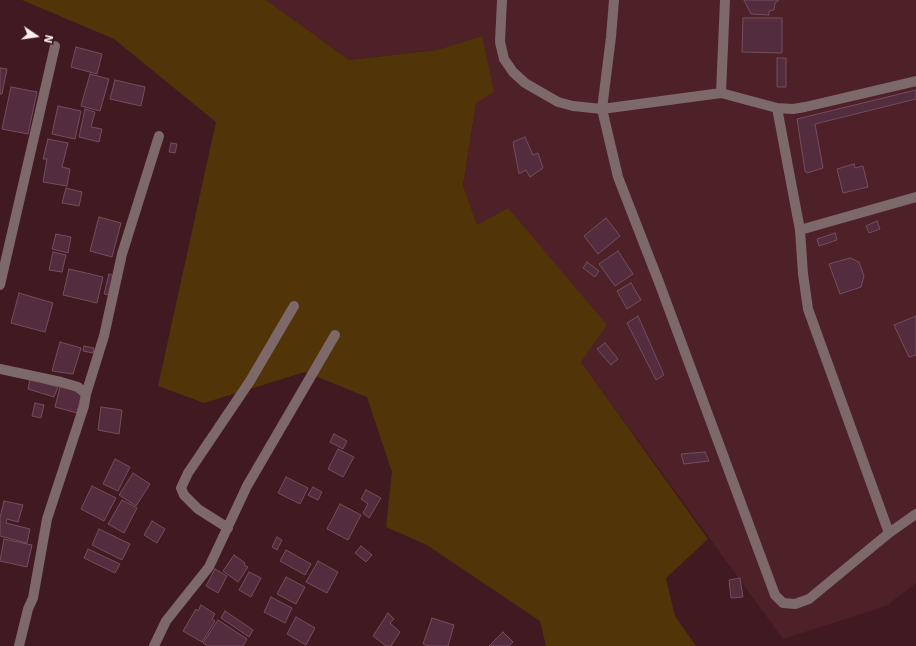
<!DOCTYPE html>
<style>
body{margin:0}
#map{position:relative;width:916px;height:646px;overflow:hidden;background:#401a20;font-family:"Work Sans",sans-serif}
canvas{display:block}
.north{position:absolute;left:16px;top:16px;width:40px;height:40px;-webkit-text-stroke:3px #351016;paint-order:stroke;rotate:103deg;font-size:11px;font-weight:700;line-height:16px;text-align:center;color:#feeeef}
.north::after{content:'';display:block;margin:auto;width:14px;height:18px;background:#feeeef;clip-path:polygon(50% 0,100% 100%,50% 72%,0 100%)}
</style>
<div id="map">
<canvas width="916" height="646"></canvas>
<div class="north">N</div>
</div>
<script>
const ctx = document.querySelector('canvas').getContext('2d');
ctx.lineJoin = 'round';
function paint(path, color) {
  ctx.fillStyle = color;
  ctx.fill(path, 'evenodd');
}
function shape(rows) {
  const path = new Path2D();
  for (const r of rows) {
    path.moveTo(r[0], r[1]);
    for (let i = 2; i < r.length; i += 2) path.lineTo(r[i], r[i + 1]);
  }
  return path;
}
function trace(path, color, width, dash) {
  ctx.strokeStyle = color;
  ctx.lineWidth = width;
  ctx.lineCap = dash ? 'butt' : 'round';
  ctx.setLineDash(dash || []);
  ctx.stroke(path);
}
paint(shape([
 [266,0,916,0,916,583,886,606,783,639,581,362,477,225,463,185,476,103,482,36,437,50,349,60]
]), '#4e2027');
paint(shape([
 [22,0,266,0,349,60,437,50,482,36,494,92,476,103,463,185,477,225,508,208,607,325,581,362,708,539,666,578,675,616,696,646,546,646,540,621,427,545,386,527,392,472,367,397,305,372,204,403,158,386,216,122,114,39]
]), '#513408');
const building = shape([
 [744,0,779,0,775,3,774,10,769,11,769,15,751,14,744,0],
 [743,18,782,18,782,53,742,52,743,18],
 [76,47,102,54,97,74,71,67,76,47],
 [777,58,786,58,786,87,777,87,777,58],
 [0,68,7,69,2,94,0,94,0,68],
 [90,74,109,79,100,111,81,106,90,74],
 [115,80,145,87,141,106,110,99,115,80],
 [11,87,37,92,28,134,2,129,11,87],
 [916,90,916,99,815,124,823,168,807,173,805,171,797,119,916,90],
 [58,106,81,111,75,139,52,134,58,106],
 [85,109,95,112,91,127,102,129,99,142,79,137,85,109],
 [525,137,533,155,538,153,543,168,530,177,526,170,519,174,513,142,525,137],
 [48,139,68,143,62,167,70,169,67,186,43,182,47,159,43,159,48,139],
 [171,143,177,144,175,153,169,152,171,143],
 [854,164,855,168,863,166,868,187,843,193,837,169,854,164],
 [66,188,82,192,79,206,62,203,66,188],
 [99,217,121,223,112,257,90,251,99,217],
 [606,218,620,236,598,254,584,236,606,218],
 [877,221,880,229,869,233,866,226,877,221],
 [835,233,837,240,819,246,817,239,835,233],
 [56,234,71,237,68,253,52,249,56,234],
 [618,251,633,274,615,286,599,264,618,251],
 [53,252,66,255,62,272,49,270,53,252],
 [850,258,859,262,864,276,861,287,840,294,829,264,850,258],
 [587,262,599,271,595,277,583,268,587,262],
 [69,269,103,277,97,303,63,295,69,269],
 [109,274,114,276,109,295,104,294,109,274],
 [631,283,641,300,627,309,617,291,631,283],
 [19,293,53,303,45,332,11,323,19,293],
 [638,316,664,375,656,380,627,323,638,316],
 [916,316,916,355,909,357,894,325,916,316],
 [60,342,81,348,73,374,52,371,60,342],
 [605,343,618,359,611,365,597,349,605,343],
 [84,346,94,348,93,353,83,351,84,346],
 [30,379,58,387,54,397,28,389,30,379],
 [60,387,82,392,77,413,55,407,60,387],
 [35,403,44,405,41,418,32,416,35,403],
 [101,407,122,410,119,434,98,430,101,407],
 [334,434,347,441,343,449,330,442,334,434],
 [338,449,354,457,343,477,328,469,338,449],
 [705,452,709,461,684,464,681,454,705,452],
 [115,459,130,467,118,491,103,484,115,459],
 [133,473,150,484,136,506,119,495,133,473],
 [286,477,308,488,300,504,278,493,286,477],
 [92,486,116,498,104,521,81,509,92,486],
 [313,487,322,492,318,500,308,495,313,487],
 [366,490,381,498,369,518,363,513,368,504,361,499,366,490],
 [122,500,137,508,124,533,108,524,122,500],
 [4,501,23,505,18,522,7,519,6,523,30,529,27,543,0,536,0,518,4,501],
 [340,504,361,515,348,540,327,529,340,504],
 [152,521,165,529,157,543,144,535,152,521],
 [99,529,130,544,122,560,92,545,99,529],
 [277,537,282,540,277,550,272,547,277,537],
 [4,539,32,545,27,567,0,561,4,539],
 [361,546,372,555,366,562,355,553,361,546],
 [88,549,120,564,115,573,84,558,88,549],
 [286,550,311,564,305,575,280,561,286,550],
 [234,555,245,563,244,565,248,567,238,582,223,571,234,555],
 [318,561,338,572,327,593,306,582,318,561],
 [215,569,227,576,218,593,206,586,215,569],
 [249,572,261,578,251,597,239,590,249,572],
 [286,577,305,587,296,604,277,594,286,577],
 [740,578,743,597,731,598,729,580,740,578],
 [271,597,292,608,285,623,264,612,271,597],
 [201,605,215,614,212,619,215,621,202,642,183,631,196,609,198,611,201,605],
 [225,611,253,630,249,637,221,618,225,611],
 [388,613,394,619,390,623,400,632,391,646,386,646,373,636,388,613],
 [296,617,315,628,306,645,287,634,296,617],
 [432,618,454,625,448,646,430,646,423,644,432,618],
 [218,620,247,639,243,646,208,646,203,643,218,620],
 [503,632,513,642,509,646,489,646,503,632]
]);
paint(building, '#532d3e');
trace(building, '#754d5e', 1);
trace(shape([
 [502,0,500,42,504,59,513,72,525,83,558,102,573,106,602,109,721,93,725,0],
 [614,0,611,37,602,109,618,177,660,285,775,595,783,603,795,604,809,599,889,533,916,514],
 [721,93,777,108,800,230,803,274,808,309,889,533],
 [777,108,793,109,805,107,916,81],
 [800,230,916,197],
 [0,285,55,46],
 [0,369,61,382,78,387,86,394,84,406,47,519,33,598,28,609,19,646],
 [86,394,104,336,122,254,159,136],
 [228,528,198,509,184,495,181,488,188,473,250,381,294,306],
 [154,646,166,621,209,567,247,486,335,335]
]), '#7d686a', 10);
</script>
